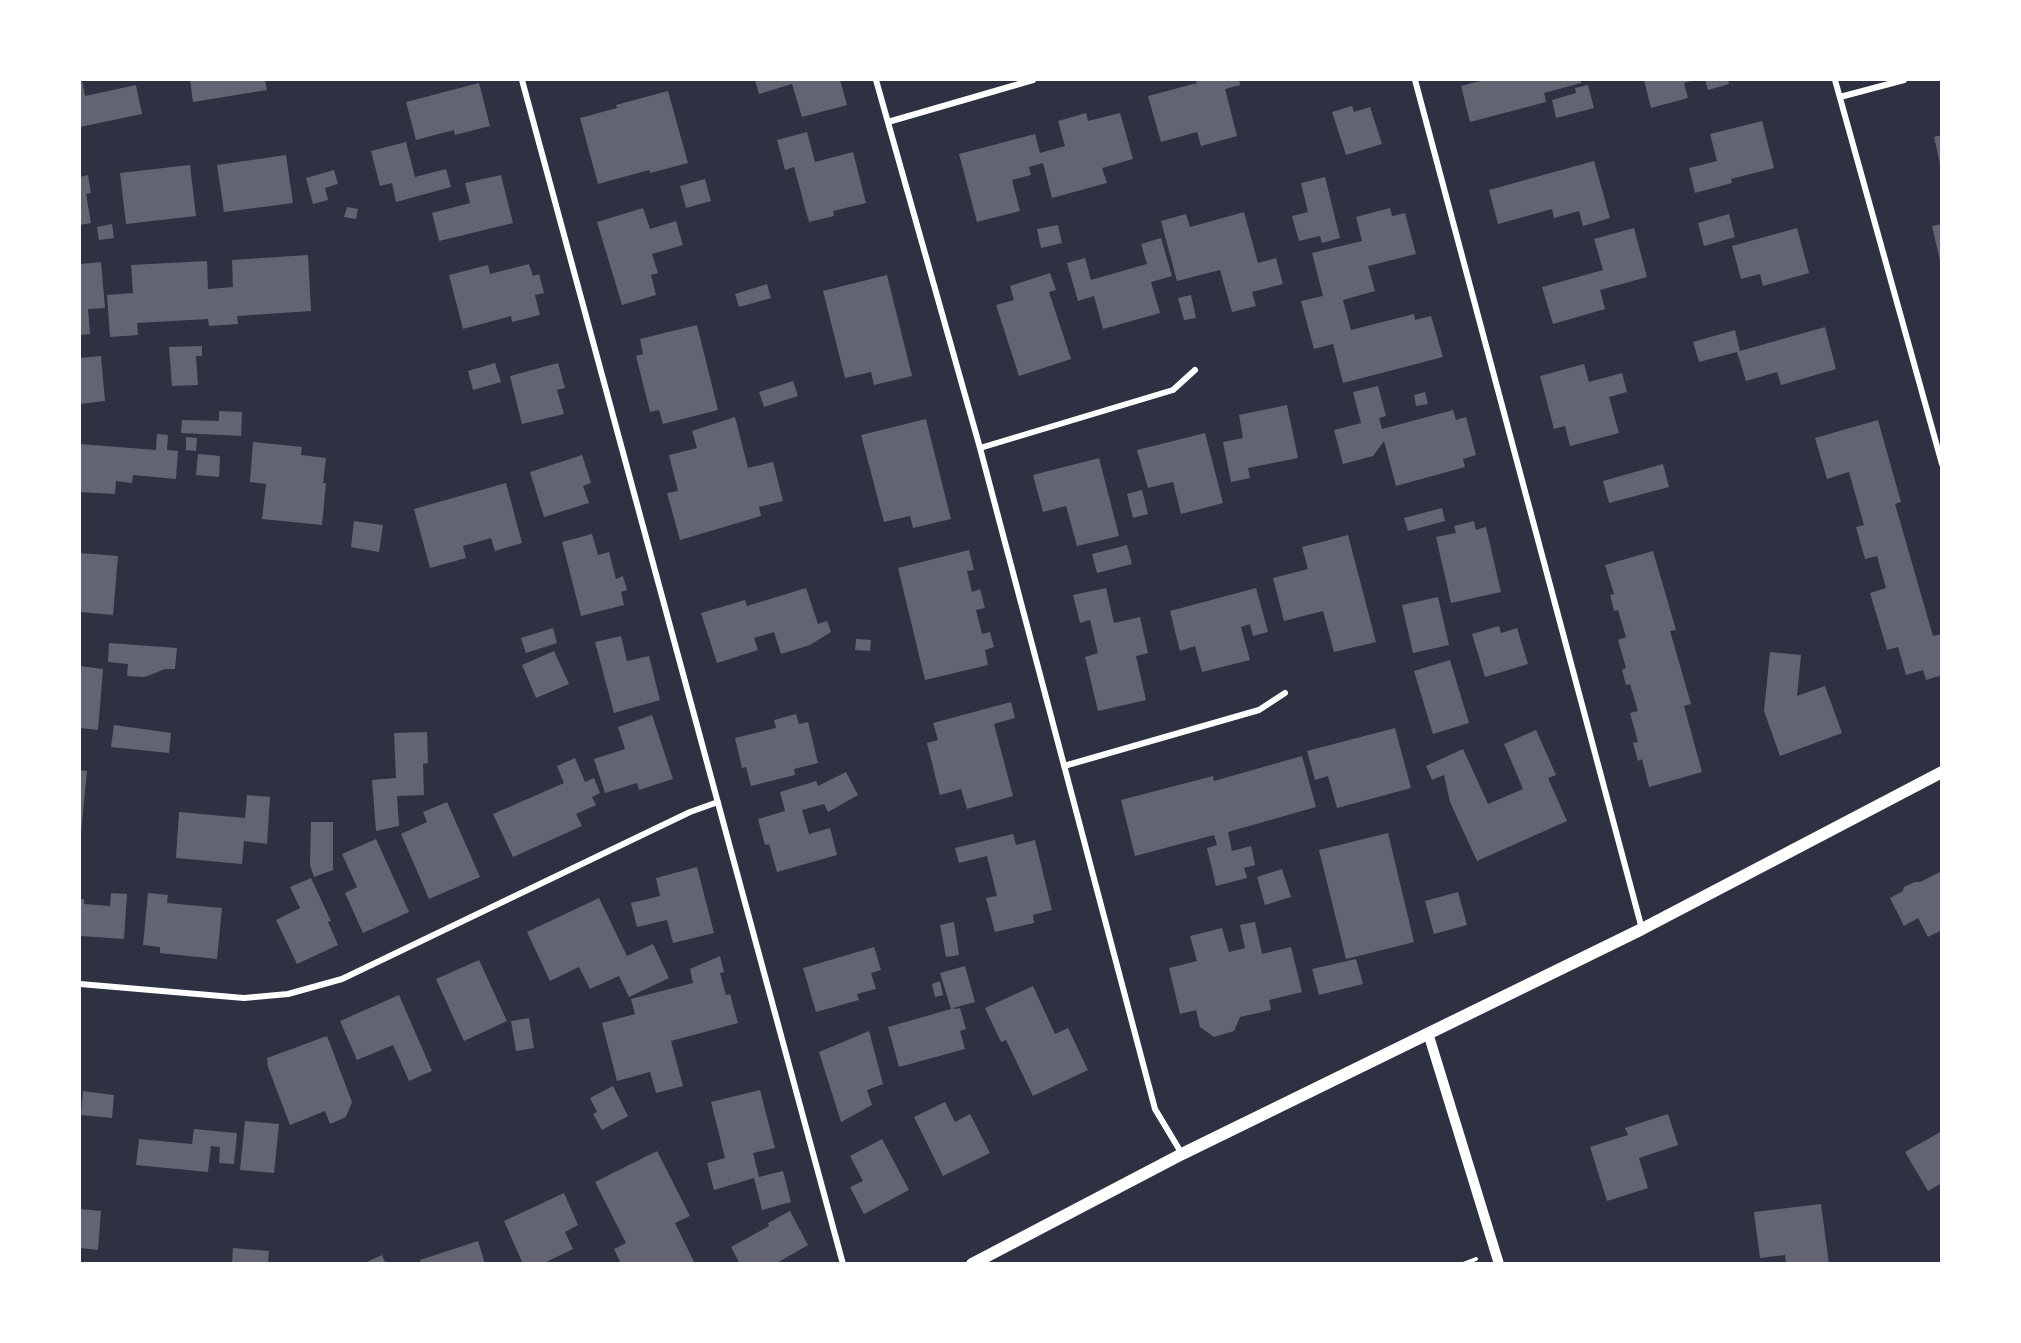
<!DOCTYPE html>
<style>
body{margin:0}
#map{position:relative;width:2021px;height:1343px;overflow:hidden;background:#2d3142;font-family:"Roboto Condensed",sans-serif}
canvas{display:block}
.frame{position:absolute;inset:0;border:81px solid #fff;pointer-events:none}
</style>
<div id="map">
<canvas width="2021" height="1343"></canvas>
<div class="frame"></div>
</div>
<script>
const ctx = document.querySelector('canvas').getContext('2d');
ctx.lineJoin = 'round';
function paint(path, color) {
  ctx.fillStyle = color;
  ctx.fill(path, 'evenodd');
}
function shape(rows) {
  const path = new Path2D();
  for (const r of rows) {
    path.moveTo(r[0], r[1]);
    for (let i = 2; i < r.length; i += 2) path.lineTo(r[i], r[i + 1]);
  }
  return path;
}
function trace(path, color, width, dash) {
  ctx.strokeStyle = color;
  ctx.lineWidth = width;
  ctx.lineCap = dash ? 'butt' : 'round';
  ctx.setLineDash(dash || []);
  ctx.stroke(path);
}
paint(shape([
 [80,80,82,80,85,96,136,85,142,114,80,127],
 [190,80,265,80,267,90,193,102],
 [755,80,840,80,847,105,802,117,792,84,759,94],
 [1196,80,1239,80,1240,85,1225,89,1237,136,1201,146,1197,132,1161,142,1148,96,1197,83],
 [1484,80,1581,80,1581,83,1544,93,1546,102,1470,122,1461,86],
 [1644,80,1695,80,1684,83,1688,98,1651,108],
 [1705,80,1728,80,1729,84,1708,90],
 [479,83,490,126,455,135,454,130,416,140,406,102],
 [1588,85,1594,108,1556,118,1552,100,1576,93,1575,88],
 [668,91,688,163,650,173,649,170,598,184,580,118,617,108,616,105],
 [1352,106,1354,112,1370,107,1382,144,1346,155,1332,112],
 [1086,113,1088,121,1120,113,1133,159,1102,168,1107,183,1052,198,1043,163,1029,167,1031,175,1012,180,1020,211,977,222,959,154,1035,134,1040,153,1065,146,1058,121],
 [1762,121,1774,168,1731,179,1732,183,1695,193,1689,168,1717,161,1710,134],
 [807,132,815,162,853,152,866,203,833,211,834,216,809,222,794,167,785,170,777,140],
 [1942,135,1942,168,1941,168,1934,137],
 [406,142,415,177,446,169,451,187,396,202,392,183,380,186,371,151],
 [286,155,293,203,224,212,217,165],
 [1594,161,1610,218,1583,226,1579,211,1554,218,1552,209,1498,224,1489,190],
 [190,165,196,216,126,224,120,173],
 [334,170,338,184,325,188,328,200,313,204,306,178],
 [88,175,91,193,86,194,91,223,80,225,80,177],
 [501,175,513,223,439,241,432,213,470,203,465,183],
 [1325,177,1340,238,1322,243,1320,236,1299,241,1292,216,1308,212,1301,183],
 [705,179,711,201,686,208,680,186],
 [347,207,358,209,356,219,344,217],
 [643,208,650,229,676,221,683,245,652,254,658,273,651,275,656,295,622,305,597,222],
 [1390,208,1392,216,1405,213,1416,254,1368,266,1375,291,1343,300,1351,330,1414,314,1415,320,1431,316,1443,357,1343,383,1333,344,1314,349,1301,301,1323,296,1312,253,1362,241,1356,217],
 [1244,212,1258,263,1276,258,1283,284,1252,292,1256,306,1232,312,1220,270,1177,281,1161,221,1186,214,1190,227],
 [1729,214,1735,237,1704,246,1698,223],
 [112,224,114,238,99,240,97,227],
 [1942,224,1942,265,1941,265,1932,226],
 [1058,225,1062,243,1041,248,1037,229],
 [1634,228,1647,277,1600,290,1605,309,1553,324,1542,287,1603,270,1594,239],
 [1797,228,1809,273,1763,286,1760,274,1741,279,1732,246],
 [1161,238,1172,276,1151,282,1160,313,1103,329,1094,296,1078,301,1067,263,1085,258,1091,280,1147,264,1141,244],
 [308,255,311,311,237,316,238,324,209,326,208,319,137,323,138,335,110,337,107,295,133,293,131,265,207,261,208,289,221,288,233,287,232,260],
 [101,262,105,308,88,309,90,334,80,335,80,264],
 [529,264,533,276,539,274,544,293,535,295,540,315,512,322,511,316,463,329,449,275,488,265,490,274],
 [1050,273,1056,290,1049,292,1071,359,1019,376,996,305,1014,300,1010,286],
 [887,275,912,376,874,385,871,372,845,378,823,291],
 [767,284,771,298,739,307,735,294],
 [1191,295,1196,318,1184,320,1178,298],
 [697,325,718,410,663,424,659,410,650,412,636,356,643,354,640,339],
 [1825,327,1836,369,1781,385,1777,372,1746,381,1737,352,1699,362,1693,342,1735,330,1740,351],
 [202,346,202,356,196,356,198,385,172,386,169,347],
 [101,356,105,401,80,404,80,358],
 [495,363,501,382,473,390,468,371],
 [558,363,565,388,557,390,564,414,522,424,510,376],
 [1584,364,1589,382,1622,373,1627,392,1609,397,1619,433,1570,446,1565,426,1554,429,1540,376],
 [793,381,798,396,764,407,759,392],
 [1378,386,1386,416,1379,418,1382,429,1453,410,1456,420,1466,417,1476,455,1463,459,1465,467,1396,486,1384,441,1373,456,1343,464,1334,430,1361,423,1353,392],
 [1425,392,1428,404,1416,406,1414,395],
 [1287,405,1298,458,1248,468,1250,478,1231,482,1223,442,1243,438,1239,415],
 [219,411,242,412,241,436,181,433,182,420,219,421],
 [735,417,748,468,773,462,783,501,759,507,761,516,680,540,667,493,678,491,669,455,697,448,692,431],
 [926,419,951,519,913,528,910,516,884,522,861,435],
 [1878,420,1901,502,1895,504,1933,636,1942,634,1942,675,1926,680,1923,670,1906,675,1898,647,1887,650,1870,593,1886,588,1877,556,1865,559,1856,527,1864,525,1849,472,1827,479,1815,438],
 [1205,433,1223,503,1181,514,1173,482,1148,488,1137,450],
 [157,434,168,435,167,450,178,451,176,479,133,475,132,483,116,481,115,494,80,492,80,444,156,450],
 [186,437,197,438,196,451,186,450],
 [253,442,302,447,301,455,326,458,323,483,326,483,322,525,262,519,266,484,250,482],
 [198,454,220,456,219,477,196,475],
 [582,455,591,483,583,486,589,503,544,517,530,472],
 [1099,458,1119,536,1077,546,1066,506,1043,512,1033,475],
 [1663,464,1669,487,1609,503,1603,481],
 [506,483,522,543,495,551,491,538,463,546,466,558,430,568,414,509],
 [1142,490,1148,514,1133,518,1127,494],
 [1442,508,1445,521,1408,531,1404,518],
 [354,521,383,525,379,552,351,547],
 [1474,521,1476,530,1486,527,1501,592,1451,603,1436,537,1456,533,1454,526],
 [592,534,598,555,609,552,616,579,623,576,627,590,621,592,624,605,581,616,562,542],
 [1348,535,1376,642,1334,652,1323,611,1284,621,1273,578,1308,569,1302,547],
 [1127,545,1132,564,1097,573,1092,554],
 [969,550,974,570,967,571,972,592,980,589,985,608,976,610,982,634,990,632,994,647,985,650,988,665,925,680,898,568],
 [1653,551,1676,630,1670,631,1691,704,1684,706,1702,772,1649,787,1642,759,1638,761,1633,743,1638,742,1630,713,1638,711,1630,684,1626,685,1622,670,1626,668,1618,640,1626,637,1618,610,1614,611,1610,595,1614,594,1605,565],
 [80,553,118,556,113,615,80,612],
 [806,588,818,624,827,621,831,632,810,645,781,654,774,632,754,638,758,650,717,663,701,613,745,600,747,606],
 [1106,588,1114,623,1140,617,1148,653,1136,656,1146,700,1098,711,1085,657,1098,653,1090,620,1080,623,1073,595],
 [1256,588,1268,632,1253,636,1250,624,1241,627,1250,660,1202,672,1195,646,1180,651,1170,611],
 [1438,597,1449,645,1413,653,1402,605],
 [1499,626,1501,633,1517,628,1528,664,1485,677,1472,634],
 [553,628,557,643,526,653,521,638],
 [621,636,627,661,649,656,660,700,614,713,595,642],
 [856,639,871,640,870,651,855,650],
 [109,643,177,648,175,669,165,669,145,677,127,676,128,664,108,662],
 [554,651,569,684,536,698,522,665],
 [1770,652,1801,655,1797,696,1825,686,1842,733,1780,756,1764,711],
 [1450,660,1469,723,1433,734,1414,671],
 [80,666,103,669,98,730,80,728],
 [1011,702,1015,718,994,724,1013,796,967,809,961,789,940,795,927,743,938,740,933,723],
 [796,714,799,724,808,722,818,763,794,769,795,775,751,786,746,767,742,768,735,738,776,728,774,720],
 [652,715,673,779,639,790,637,783,605,793,594,759,625,749,618,727],
 [114,725,171,733,169,753,111,747],
 [1395,728,1411,788,1337,808,1328,776,1315,780,1307,751],
 [1536,730,1556,775,1548,778,1567,821,1477,861,1450,802,1444,775,1432,780,1426,766,1463,749,1488,804,1523,789,1504,744],
 [427,732,428,763,423,764,424,795,397,796,399,826,376,831,372,780,396,778,394,733],
 [1302,756,1316,807,1228,832,1232,851,1251,846,1255,865,1244,868,1247,878,1216,886,1207,848,1217,845,1214,835,1135,856,1121,800,1213,776,1214,781],
 [575,758,585,782,594,778,600,793,592,797,596,805,576,814,582,826,513,857,493,814,564,783,557,766],
 [80,770,87,771,81,833,80,833],
 [846,772,858,795,828,812,824,804,802,810,809,834,830,828,837,855,777,872,769,844,765,845,758,819,785,811,780,792,816,781,818,786],
 [247,795,270,797,267,844,244,841,242,864,176,858,179,812,245,818],
 [447,802,480,877,429,899,401,834,427,822,423,812],
 [311,822,333,822,333,870,314,877,310,865],
 [1388,833,1414,942,1346,959,1319,850],
 [1013,834,1016,845,1035,840,1052,910,1033,915,1034,923,995,932,986,898,997,896,987,856,959,863,955,848],
 [376,839,409,912,363,933,345,893,357,887,342,854],
 [697,867,714,933,673,943,667,920,637,927,631,903,660,896,656,878],
 [1282,869,1291,897,1265,905,1257,877],
 [1942,871,1942,930,1928,937,1918,918,1904,926,1890,898,1903,891,1904,887,1915,882,1920,882],
 [311,878,331,921,328,922,338,945,297,964,276,920,300,908,290,887],
 [1458,892,1467,925,1434,934,1425,901],
 [111,893,127,894,124,939,81,936,80,899,84,899,84,904,110,906],
 [148,893,168,895,167,903,222,908,217,959,160,953,160,947,143,945],
 [599,898,627,956,653,944,669,978,629,997,619,976,590,989,579,967,550,981,527,932],
 [954,922,959,955,946,957,940,925],
 [1255,922,1262,954,1291,947,1302,992,1269,1000,1271,1010,1240,1017,1234,1031,1214,1037,1200,1027,1196,1010,1180,1014,1169,968,1197,961,1190,936,1222,928,1229,952,1245,948,1240,925],
 [874,947,881,970,871,973,876,989,857,994,859,1000,816,1012,803,968],
 [720,956,724,972,720,973,726,995,730,994,738,1023,671,1041,683,1086,656,1093,650,1072,617,1081,602,1023,635,1014,631,999,693,983,690,969],
 [1356,959,1363,984,1319,995,1312,969],
 [479,960,507,1021,464,1041,436,979],
 [965,966,975,1002,953,1008,954,1009,960,1008,966,1029,960,1031,965,1049,899,1067,888,1027,951,1009,940,973],
 [940,981,943,995,935,997,932,984],
 [1033,986,1055,1034,1068,1028,1088,1070,1033,1096,1006,1040,1001,1042,985,1008],
 [399,995,432,1071,409,1081,393,1045,357,1060,340,1021],
 [529,1018,534,1048,516,1051,511,1021],
 [869,1031,883,1084,867,1090,872,1105,841,1122,819,1052],
 [327,1036,352,1102,346,1117,330,1124,325,1111,290,1125,268,1067,267,1058],
 [613,1086,628,1116,602,1130,593,1114,597,1112,590,1098],
 [760,1090,775,1148,753,1153,759,1177,783,1171,791,1202,762,1210,754,1178,714,1190,707,1163,725,1158,711,1102],
 [83,1091,114,1095,112,1118,81,1115],
 [945,1102,955,1122,970,1114,990,1153,943,1176,914,1117],
 [1668,1114,1678,1145,1639,1158,1648,1188,1607,1201,1590,1147,1628,1135,1625,1128],
 [245,1121,279,1124,274,1173,240,1170],
 [194,1129,237,1133,234,1164,219,1163,220,1147,211,1146,208,1172,136,1165,139,1139,192,1144],
 [1942,1131,1942,1183,1928,1191,1905,1152],
 [882,1139,909,1190,864,1214,850,1187,863,1181,850,1156],
 [657,1151,690,1216,675,1223,695,1264,621,1264,614,1249,626,1243,595,1182],
 [564,1193,578,1225,565,1232,573,1249,542,1264,523,1264,504,1221],
 [1821,1204,1829,1264,1786,1264,1785,1255,1760,1258,1754,1212],
 [80,1209,101,1211,98,1250,80,1248],
 [790,1211,808,1245,775,1264,740,1264,731,1247,769,1226,768,1223],
 [478,1241,485,1264,421,1264,420,1260],
 [233,1248,269,1251,268,1264,232,1264],
 [382,1255,386,1264,362,1264]
]), '#626471');
trace(shape([
 [1463,1264,1476,1259]
]), '#fff', 4);
trace(shape([
 [522,80,843,1264],
 [876,80,980,448,1155,1109,1182,1154],
 [1415,80,1642,929],
 [1835,80,1942,464],
 [1840,97,1904,80],
 [888,122,1033,80],
 [980,448,1173,390,1195,370],
 [1064,766,1259,710,1285,693],
 [80,984,244,998,288,994,342,979,690,812,718,802]
]), '#fff', 6);
trace(shape([
 [1428,1033,1499,1264]
]), '#fff', 10);
trace(shape([
 [972,1264,1182,1154,1642,929,1942,772]
]), '#fff', 12);
</script>
